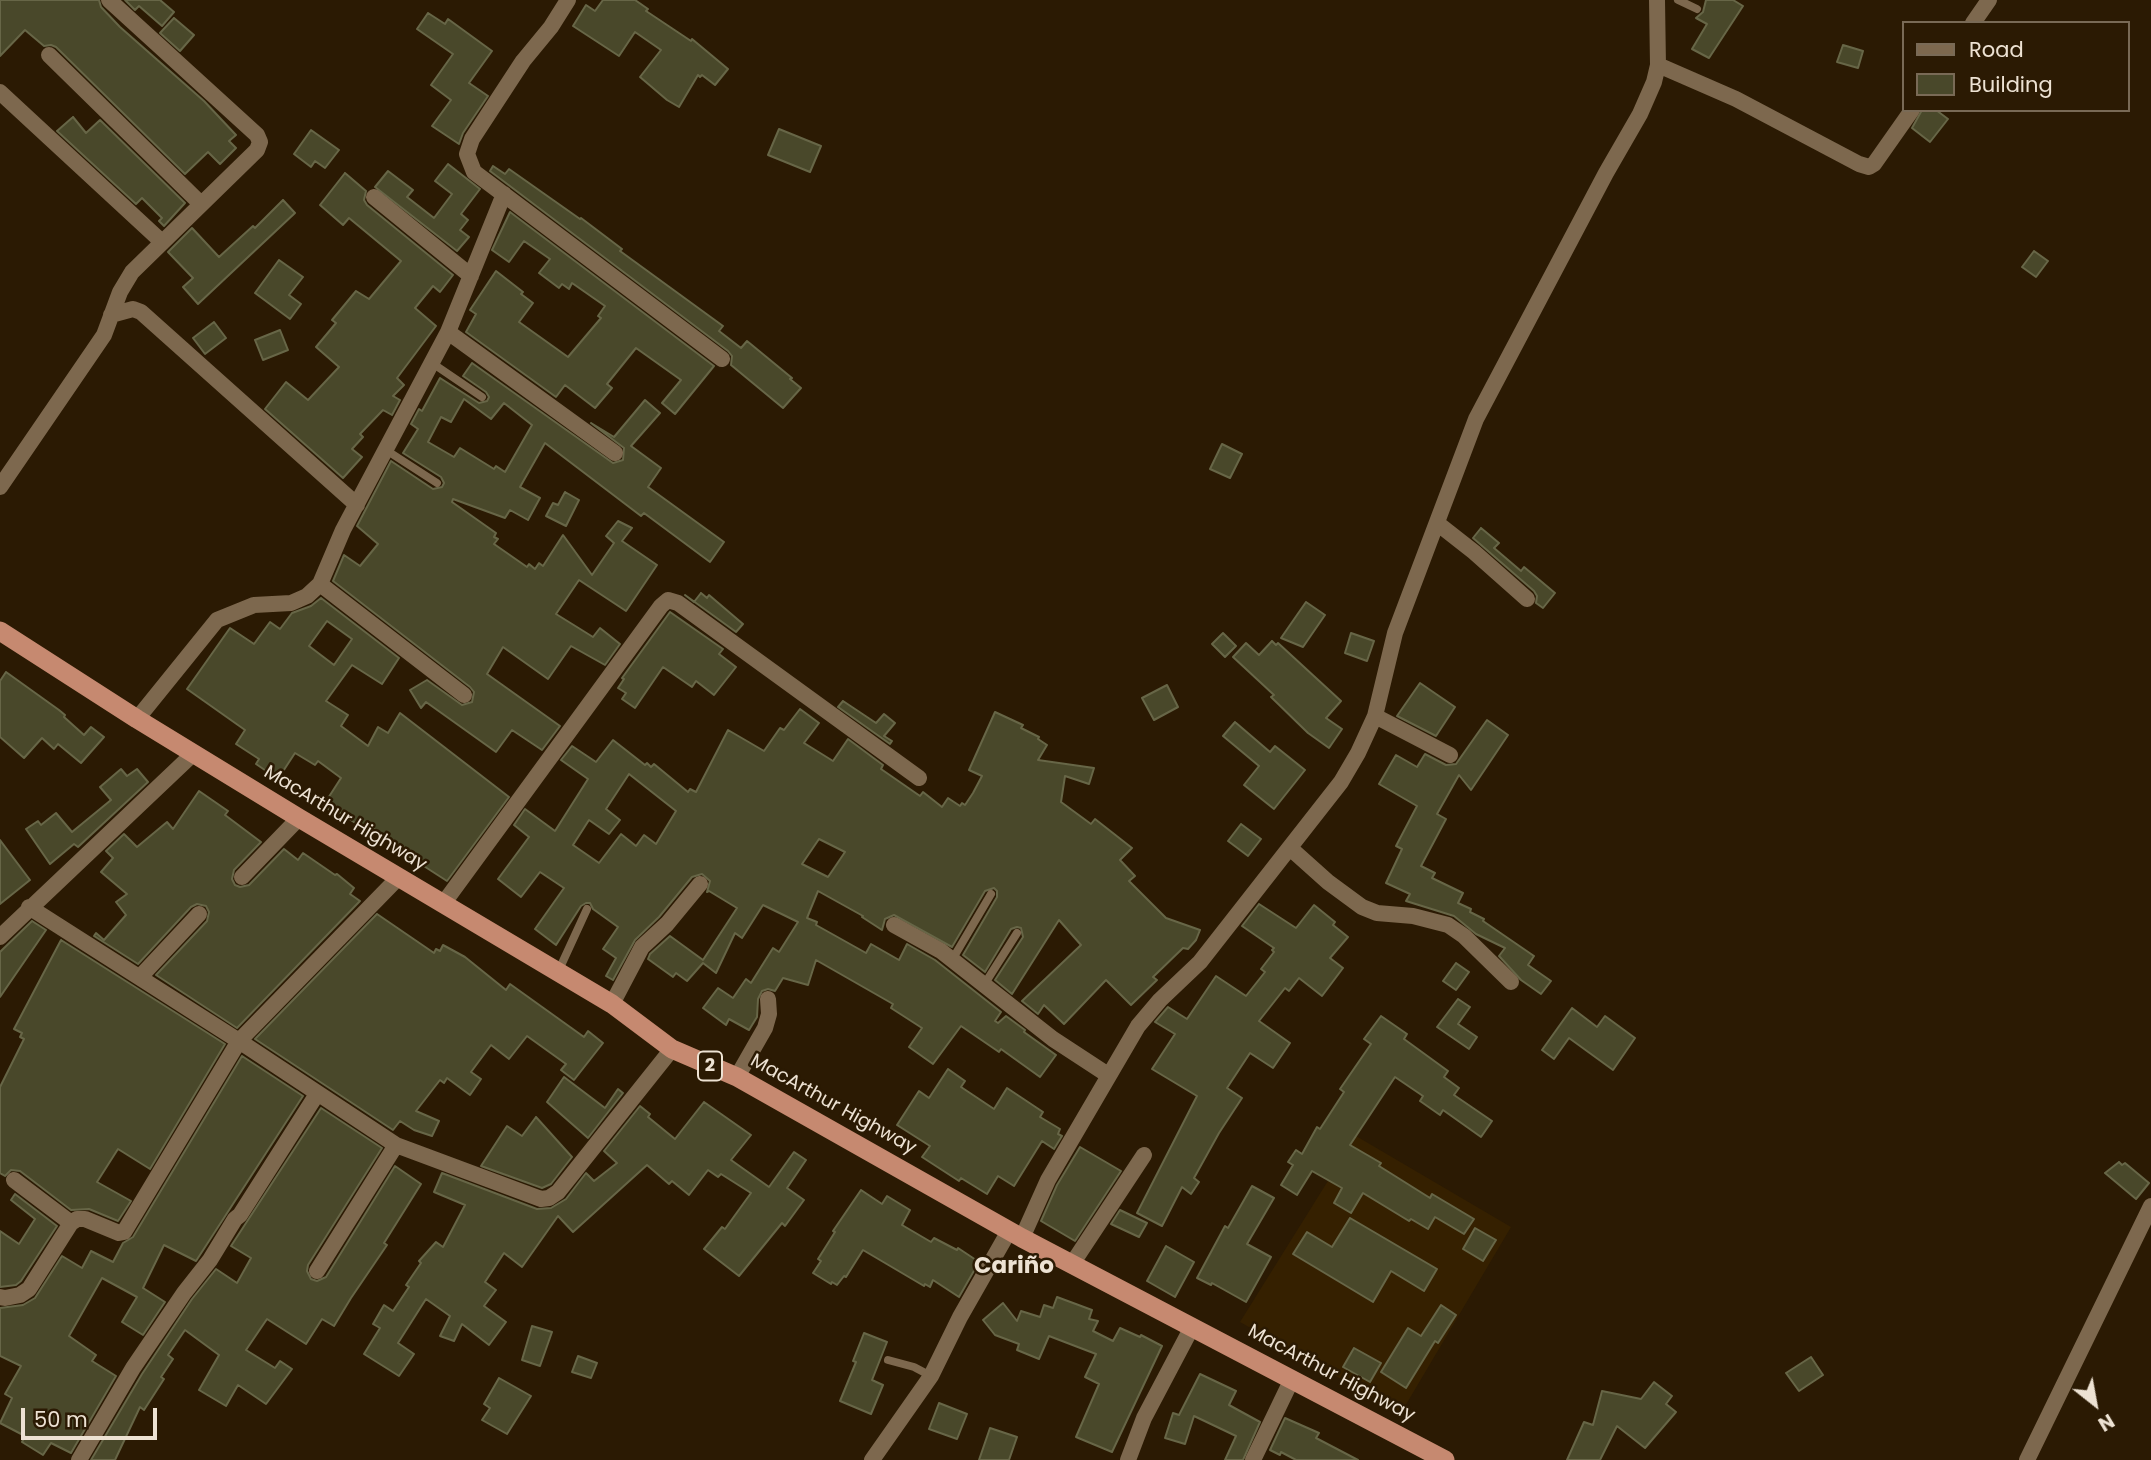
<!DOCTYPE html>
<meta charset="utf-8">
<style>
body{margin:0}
#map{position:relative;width:2151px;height:1460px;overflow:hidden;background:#2b1a03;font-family:Poppins,sans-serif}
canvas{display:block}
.legend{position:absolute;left:1902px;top:21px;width:228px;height:91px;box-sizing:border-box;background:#2b1a03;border:2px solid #796a56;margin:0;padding:9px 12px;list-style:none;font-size:21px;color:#ede2d3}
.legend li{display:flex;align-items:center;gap:14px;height:35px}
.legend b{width:35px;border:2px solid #796a56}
.north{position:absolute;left:2060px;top:1369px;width:70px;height:70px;-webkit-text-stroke:5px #2b1a03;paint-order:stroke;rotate:149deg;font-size:19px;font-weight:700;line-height:28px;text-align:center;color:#ede2d3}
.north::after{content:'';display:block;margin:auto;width:24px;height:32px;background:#ede2d3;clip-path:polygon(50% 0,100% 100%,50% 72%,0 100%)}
.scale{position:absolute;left:21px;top:1408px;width:136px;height:32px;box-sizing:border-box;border:4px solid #ede2d3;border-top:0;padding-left:9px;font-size:21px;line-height:24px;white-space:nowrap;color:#ede2d3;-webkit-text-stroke:5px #2b1a03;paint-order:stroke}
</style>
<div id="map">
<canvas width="2151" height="1460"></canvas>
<ul class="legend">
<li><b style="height:9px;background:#7d684e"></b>Road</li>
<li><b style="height:19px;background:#49482a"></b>Building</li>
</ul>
<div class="north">N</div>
<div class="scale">50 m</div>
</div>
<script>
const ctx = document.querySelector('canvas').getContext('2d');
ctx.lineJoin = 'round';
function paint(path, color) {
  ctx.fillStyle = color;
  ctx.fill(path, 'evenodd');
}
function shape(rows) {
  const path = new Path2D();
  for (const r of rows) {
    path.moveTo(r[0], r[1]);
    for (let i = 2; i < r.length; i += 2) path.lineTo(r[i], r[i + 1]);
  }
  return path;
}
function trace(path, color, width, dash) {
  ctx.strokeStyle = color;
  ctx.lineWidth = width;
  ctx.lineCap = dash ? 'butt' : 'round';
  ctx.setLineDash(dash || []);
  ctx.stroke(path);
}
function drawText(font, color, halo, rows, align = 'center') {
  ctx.font = font + ' Poppins,sans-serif';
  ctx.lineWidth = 5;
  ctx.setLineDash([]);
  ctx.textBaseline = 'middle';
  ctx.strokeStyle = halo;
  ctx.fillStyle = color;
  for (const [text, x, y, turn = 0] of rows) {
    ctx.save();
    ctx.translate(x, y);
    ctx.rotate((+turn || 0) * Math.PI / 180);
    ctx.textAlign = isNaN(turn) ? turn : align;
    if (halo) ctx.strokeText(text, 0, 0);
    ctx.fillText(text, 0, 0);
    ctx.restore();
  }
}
paint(shape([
 [1356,1136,1511,1227,1401,1413,1240,1322]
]), '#352000');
const building = shape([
 [0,0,99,0,101,7,120,27,204,101,236,135,229,141,236,148,220,164,208,152,185,174,56,47,51,45,44,46,25,30,0,56,0,0],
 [125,0,160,0,174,12,162,26,139,6,135,10,125,0],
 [603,0,635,0,648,9,646,11,691,41,692,39,728,69,715,85,702,75,700,77,698,75,679,107,667,100,640,77,661,50,635,32,619,56,573,26,586,5,595,11,603,0],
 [1706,0,1733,0,1743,6,1709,58,1692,49,1707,24,1696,18,1703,12,1706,0],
 [428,13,445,24,448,19,492,51,469,83,488,96,463,133,459,144,432,126,451,100,431,85,453,54,417,29,428,13],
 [174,18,194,35,180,51,160,33,174,18],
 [1843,45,1863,51,1858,68,1837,62,1843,45],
 [1922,110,1936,110,1948,119,1930,142,1912,128,1922,110],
 [73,117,86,133,100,120,185,203,164,226,159,221,162,218,142,198,136,204,57,131,73,117],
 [779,129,821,146,810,172,768,155,779,129],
 [311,130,339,150,325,168,315,161,311,167,294,154,311,130],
 [448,164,480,189,461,214,468,220,460,230,469,237,457,251,375,187,388,171,413,190,407,197,434,218,452,194,435,181,448,164],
 [493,166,505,174,509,169,580,219,581,218,622,249,620,251,723,326,719,331,741,348,747,341,792,378,790,379,801,388,783,408,731,365,732,356,728,351,490,171,493,166],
 [345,173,366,191,364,200,367,205,453,275,440,292,433,286,415,308,436,326,397,378,404,385,393,396,400,400,392,415,383,410,360,434,363,437,352,449,362,457,343,478,265,409,286,382,308,400,339,367,316,347,336,323,332,320,356,291,369,299,401,261,349,218,343,225,320,205,345,173],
 [283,200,295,213,198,304,183,287,193,278,168,252,192,228,219,257,253,226,255,228,283,200],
 [510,212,714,366,675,414,662,403,681,380,636,348,607,384,612,388,595,408,565,385,556,397,466,332,476,314,470,310,496,271,523,292,521,294,533,303,519,322,568,357,601,318,598,316,605,306,572,283,569,289,562,284,559,288,539,273,550,259,524,241,509,262,492,250,510,212],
 [2034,251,2048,261,2036,277,2022,267,2034,251],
 [279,260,303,277,289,295,301,304,290,319,255,293,279,260],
 [214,322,226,338,205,354,193,338,214,322],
 [280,330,288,350,263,360,255,340,280,330],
 [472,363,613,463,623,460,624,448,591,423,614,437,645,400,660,413,631,446,661,468,648,487,724,542,710,562,644,513,641,516,545,443,520,487,540,498,528,520,510,510,505,518,453,499,452,502,496,533,494,537,498,539,494,544,527,567,529,564,535,569,539,563,543,566,563,535,592,575,614,543,606,536,618,521,632,528,622,541,657,565,626,611,579,580,556,614,593,637,600,628,620,644,605,665,571,646,548,679,503,647,487,674,560,726,542,750,512,730,496,752,426,702,421,708,410,690,427,680,462,705,472,702,474,692,470,687,333,581,344,555,360,566,378,544,357,526,391,461,433,489,442,487,444,483,441,477,403,453,418,429,411,424,419,409,422,411,440,378,479,403,487,401,489,397,486,392,463,376,472,363],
 [464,399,491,419,504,403,532,425,505,472,496,466,494,469,460,448,454,457,428,442,441,417,451,422,464,399],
 [1222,444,1242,454,1230,478,1210,469,1222,444],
 [565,492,579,500,566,526,546,516,553,503,558,505,565,492],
 [1481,528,1499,543,1494,548,1521,571,1524,567,1555,593,1543,608,1536,603,1537,596,1534,591,1473,538,1481,528],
 [701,593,707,598,709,595,743,624,736,632,685,595,694,602,701,593],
 [321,598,399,658,382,684,352,665,326,701,348,715,341,726,368,746,378,727,388,733,400,713,509,797,447,881,402,852,405,849,370,826,367,831,339,812,337,815,323,806,341,778,318,761,315,765,295,753,278,779,256,764,259,759,236,744,245,730,187,689,230,628,254,644,270,622,280,629,292,613,311,606,321,598],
 [327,621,352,639,334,665,309,646,327,621],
 [1306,602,1325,615,1303,647,1281,638,1306,602],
 [670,612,723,649,719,654,736,667,714,695,696,681,692,687,663,667,635,708,622,699,626,693,618,688,624,679,622,678,670,612],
 [1223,633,1236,646,1225,657,1212,644,1223,633],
 [1351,633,1374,641,1367,661,1345,653,1351,633],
 [1272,641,1276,645,1278,643,1341,701,1326,718,1342,729,1329,748,1308,733,1271,697,1274,695,1233,657,1246,643,1259,655,1272,641],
 [6,672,59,710,65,715,64,717,84,735,91,727,104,737,81,763,58,744,54,749,42,738,24,758,0,737,0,681,6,672],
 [1420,683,1455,707,1436,736,1397,716,1420,683],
 [1167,685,1178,707,1154,720,1142,698,1167,685],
 [843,701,876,723,884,714,895,723,884,736,892,741,890,744,838,707,843,701],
 [800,709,819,723,804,743,833,761,848,739,883,765,881,769,920,796,923,792,942,807,948,798,960,806,962,803,965,805,973,793,982,776,969,770,995,712,1023,725,1021,728,1039,737,1038,739,1047,745,1038,760,1094,768,1089,784,1065,776,1061,802,1091,824,1095,819,1132,848,1120,860,1135,876,1129,881,1166,918,1200,930,1196,940,1188,949,1183,948,1153,977,1157,980,1131,1005,1106,980,1064,1024,1044,1005,1038,1014,1022,1001,1081,945,1059,920,1012,994,995,980,1023,937,1021,928,1017,927,1011,929,985,972,963,955,997,897,997,891,994,888,985,891,952,947,894,915,885,919,882,930,862,917,863,916,818,891,807,918,817,922,816,925,866,953,871,944,899,960,907,944,935,960,1001,1012,995,1021,998,1023,1006,1016,1025,1030,1024,1032,1056,1055,1040,1077,1001,1049,999,1052,961,1026,933,1064,909,1047,922,1028,891,1008,893,1004,816,960,808,985,783,978,775,991,768,989,762,991,758,999,757,1017,749,1030,729,1019,726,1025,703,1008,718,988,733,998,746,979,751,983,773,948,779,952,798,922,763,905,742,938,735,933,716,973,703,963,687,981,676,973,673,977,648,959,650,954,670,936,703,960,737,908,709,891,707,892,710,881,702,874,692,877,659,917,635,940,613,980,606,976,616,958,603,949,618,927,593,909,590,903,586,903,581,906,556,945,535,929,564,888,540,872,521,897,498,879,529,837,514,825,525,809,555,831,588,779,561,760,572,746,596,762,613,740,645,765,647,763,651,767,654,764,688,792,690,789,696,792,728,730,764,751,780,728,784,730,800,709],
 [629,774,676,811,656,844,644,835,636,846,621,834,599,863,573,845,589,820,609,834,620,820,606,809,629,774],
 [819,839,845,852,828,877,802,864,819,839],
 [1487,720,1508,735,1471,790,1459,775,1437,814,1446,819,1421,866,1435,873,1432,878,1463,893,1458,903,1471,909,1470,912,1484,919,1483,921,1534,956,1528,965,1551,981,1541,994,1521,980,1499,956,1505,948,1476,934,1454,916,1406,901,1410,894,1386,883,1402,849,1396,846,1417,806,1379,784,1396,755,1417,767,1425,754,1446,765,1456,764,1487,720],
 [1235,722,1270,752,1275,746,1305,770,1274,809,1244,785,1259,766,1223,736,1235,722],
 [121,769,127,776,137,769,148,782,78,847,74,844,50,864,26,829,38,821,41,825,56,813,72,832,111,800,100,787,121,769],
 [199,791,228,811,225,815,261,842,234,870,232,879,235,885,240,887,249,885,284,849,298,860,303,853,335,875,337,874,354,888,350,894,360,901,237,1028,156,975,207,921,209,912,206,906,197,904,191,907,138,964,94,936,96,933,104,940,126,915,116,902,127,894,101,872,113,858,106,851,124,834,137,847,167,822,173,829,199,791],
 [1241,824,1261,839,1248,856,1228,841,1241,824],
 [0,840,30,880,0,904,0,840],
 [1259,904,1296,928,1314,905,1335,922,1333,925,1348,937,1330,958,1343,968,1322,996,1299,978,1289,991,1285,988,1259,1021,1290,1043,1273,1068,1250,1053,1227,1088,1242,1098,1219,1133,1194,1178,1199,1182,1191,1194,1182,1187,1162,1226,1137,1213,1197,1096,1152,1069,1175,1034,1155,1022,1168,1007,1187,1019,1216,976,1246,996,1265,972,1261,969,1274,952,1272,950,1274,948,1242,926,1259,904],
 [377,914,434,953,436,949,440,951,443,945,465,957,506,990,510,984,584,1037,588,1031,603,1043,574,1080,561,1070,566,1064,527,1036,509,1059,491,1045,471,1072,481,1079,470,1095,447,1078,444,1083,440,1080,416,1111,439,1121,432,1136,414,1130,400,1121,393,1130,255,1039,377,914],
 [32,921,46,930,0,997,0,952,32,921],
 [61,940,225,1044,150,1169,118,1149,97,1182,131,1201,118,1221,89,1209,71,1210,20,1171,11,1170,5,1176,0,1173,0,1087,24,1039,20,1037,22,1033,14,1029,61,940],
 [1456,963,1469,972,1456,990,1443,981,1456,963],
 [1458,999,1470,1007,1458,1024,1477,1037,1469,1049,1437,1027,1458,999],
 [1572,1008,1597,1027,1605,1016,1635,1038,1613,1070,1569,1038,1554,1059,1542,1050,1572,1008],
 [1381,1016,1407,1034,1404,1039,1448,1071,1444,1077,1459,1088,1454,1095,1492,1121,1481,1137,1443,1110,1440,1115,1420,1101,1423,1096,1395,1077,1350,1145,1381,1163,1379,1166,1430,1198,1432,1194,1474,1219,1464,1234,1435,1217,1428,1229,1411,1219,1409,1221,1363,1193,1351,1213,1334,1203,1342,1188,1312,1171,1297,1195,1281,1185,1293,1165,1288,1162,1296,1150,1302,1154,1317,1127,1320,1129,1344,1092,1340,1089,1371,1044,1364,1039,1381,1016],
 [242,1056,303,1096,196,1261,164,1245,143,1288,165,1302,143,1335,122,1322,137,1297,102,1278,69,1336,96,1355,92,1361,116,1376,71,1453,51,1443,43,1455,22,1442,25,1436,0,1423,12,1398,5,1394,21,1366,0,1356,0,1308,23,1305,35,1298,62,1256,82,1268,91,1251,113,1262,123,1243,133,1237,242,1056],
 [948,1069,965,1081,961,1087,994,1109,1007,1088,1043,1112,1040,1117,1060,1129,1058,1134,1062,1136,1054,1149,1042,1141,1014,1186,998,1176,987,1194,961,1178,959,1181,922,1157,930,1146,897,1125,919,1091,929,1098,948,1069],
 [564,1077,605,1108,618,1089,623,1093,588,1138,547,1102,564,1077],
 [704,1102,751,1135,731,1160,769,1187,794,1152,806,1160,787,1188,804,1200,785,1226,782,1223,739,1276,704,1249,722,1227,725,1229,751,1193,721,1174,718,1177,708,1170,689,1195,672,1181,669,1184,647,1165,573,1232,558,1216,522,1267,504,1253,485,1282,496,1290,484,1306,506,1322,489,1345,462,1324,454,1341,440,1336,450,1316,426,1299,398,1343,414,1354,399,1376,364,1354,380,1328,373,1324,384,1305,393,1311,409,1287,406,1285,421,1263,419,1261,436,1242,443,1247,465,1205,434,1192,442,1173,537,1209,551,1208,566,1199,586,1173,594,1181,617,1163,604,1151,640,1106,650,1114,648,1117,675,1139,704,1102],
 [321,1108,382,1148,308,1265,307,1271,311,1279,317,1281,326,1277,395,1166,421,1184,384,1243,387,1245,351,1298,334,1326,322,1319,306,1344,267,1319,246,1350,275,1368,280,1361,292,1369,266,1404,238,1385,226,1406,199,1390,219,1355,185,1330,168,1355,173,1359,161,1377,164,1379,144,1410,140,1407,115,1460,91,1460,142,1374,192,1299,216,1269,237,1283,251,1258,231,1246,321,1108],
 [536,1117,572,1157,551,1184,542,1188,481,1166,507,1126,522,1136,536,1117],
 [1080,1147,1121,1171,1075,1241,1041,1221,1057,1185,1080,1147],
 [2119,1162,2122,1165,2125,1163,2149,1183,2136,1199,2105,1173,2119,1162],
 [1252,1186,1274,1198,1247,1244,1271,1257,1246,1302,1212,1283,1211,1285,1197,1278,1225,1226,1228,1228,1252,1186],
 [861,1190,882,1204,887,1196,910,1210,902,1225,931,1242,934,1238,957,1250,958,1248,979,1262,959,1297,933,1280,930,1287,925,1284,924,1286,863,1250,846,1277,844,1276,837,1285,832,1282,831,1284,813,1273,821,1261,818,1259,835,1232,833,1231,861,1190],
 [15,1194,57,1226,21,1281,16,1285,0,1287,0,1231,19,1244,35,1219,11,1200,15,1194],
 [1120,1210,1147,1223,1139,1237,1111,1224,1120,1210],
 [1350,1218,1437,1269,1424,1291,1391,1271,1373,1302,1293,1254,1307,1232,1332,1247,1350,1218],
 [1475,1228,1496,1240,1483,1261,1463,1249,1475,1228],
 [1166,1246,1194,1262,1175,1297,1147,1281,1166,1246],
 [1057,1297,1092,1310,1089,1319,1098,1321,1093,1331,1113,1341,1120,1328,1140,1337,1141,1335,1162,1346,1112,1452,1076,1437,1099,1384,1085,1377,1096,1354,1049,1336,1039,1359,1017,1350,1019,1344,995,1335,983,1320,1003,1303,1017,1321,1021,1311,1040,1317,1044,1305,1053,1308,1057,1297],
 [1441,1305,1456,1315,1438,1343,1435,1341,1406,1388,1381,1372,1408,1328,1421,1336,1441,1305],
 [532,1326,552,1332,540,1366,522,1360,532,1326],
 [864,1333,887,1342,872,1380,883,1385,871,1414,840,1401,856,1362,853,1361,864,1333],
 [1354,1348,1381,1363,1370,1382,1343,1367,1354,1348],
 [578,1356,597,1363,591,1378,572,1372,578,1356],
 [1811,1357,1823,1375,1799,1391,1786,1373,1811,1357],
 [1200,1374,1236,1391,1229,1405,1260,1422,1243,1460,1225,1460,1236,1436,1194,1416,1185,1444,1165,1438,1173,1413,1179,1415,1200,1374],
 [499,1378,531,1396,507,1434,482,1420,490,1408,484,1404,499,1378],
 [1654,1382,1672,1396,1666,1404,1676,1412,1645,1448,1617,1426,1600,1460,1567,1460,1584,1422,1593,1425,1602,1391,1641,1399,1654,1382],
 [939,1403,967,1414,957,1439,929,1429,939,1403],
 [1285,1418,1319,1433,1316,1438,1358,1460,1296,1460,1281,1452,1280,1455,1270,1450,1285,1418],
 [990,1428,1017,1437,1009,1460,979,1460,990,1428]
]);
paint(building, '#49482a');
trace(building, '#676647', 2);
trace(shape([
 [1678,0,1697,9],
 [432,363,482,397],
 [386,450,437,483],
 [952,960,991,894],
 [558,972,587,909],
 [984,985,1017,933],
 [888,1360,914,1367,931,1376]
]), '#7d684e', 8);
trace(shape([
 [568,0,551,27,523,61,472,139,467,154,474,172,722,359],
 [1973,23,1989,0],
 [49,55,201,204],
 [1658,65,1736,99,1859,164,1869,167,1874,164,1912,110],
 [0,92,162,242],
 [374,197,471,276],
 [111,315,133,309,141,312,357,505],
 [448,332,615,453],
 [0,487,104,335,120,292,132,272,257,150,260,142,257,135,109,0],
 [1437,523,1474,552,1527,599],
 [320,584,464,695],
 [1375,716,1450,755],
 [137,719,217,620,254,605,291,603,307,596,320,584,343,530,448,332,504,194],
 [1290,848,1328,882,1362,907,1377,913,1413,916,1448,925,1464,936,1511,982],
 [242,877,299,818],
 [443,904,661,606,668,600,678,603,919,778],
 [29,907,239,1041,396,1145,541,1199,549,1198,558,1192,672,1049],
 [894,925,941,951,1053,1039,1108,1075],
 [0,937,194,753],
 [140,977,199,914],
 [612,1004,642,947,667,924,700,884],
 [737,1077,765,1028,769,1014,768,999],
 [14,1180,71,1223],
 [1022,1238,1048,1180,1138,1026,1160,1000,1200,962,1341,782,1358,753,1375,716,1395,633,1476,419,1606,173,1640,114,1654,82,1658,65,1657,0],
 [1072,1264,1144,1155],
 [317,1271,396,1145],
 [0,1297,5,1298,20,1295,29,1289,71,1223,77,1219,85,1219,119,1233,124,1232,239,1041,399,877],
 [79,1460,133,1368,184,1293,210,1260,235,1219,240,1215,317,1094],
 [872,1460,931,1376,960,1317,1009,1231],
 [1128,1460,1144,1418,1192,1327],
 [1253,1460,1292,1379],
 [2027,1460,2151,1206]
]), '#7d684e', 16);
trace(shape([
 [0,631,137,719,299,818,612,1004,672,1049,737,1077,1022,1238,1445,1460]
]), '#c68970', 19);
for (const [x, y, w] of [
 [710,1066,24]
]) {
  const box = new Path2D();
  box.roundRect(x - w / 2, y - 14.5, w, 29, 5);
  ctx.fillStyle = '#2b1a03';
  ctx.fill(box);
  trace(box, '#ede2d3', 2);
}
drawText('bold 18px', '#ede2d3', null, [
 ["2",710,1066]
]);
drawText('19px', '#ede2d3', '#2b1a03', [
 ["MacArthur Highway",345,819,31],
 ["MacArthur Highway",833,1105,29],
 ["MacArthur Highway",1331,1374,28]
]);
drawText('bold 23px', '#ede2d3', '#2b1a03', [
 ["Cariño",1014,1267]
]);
</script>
